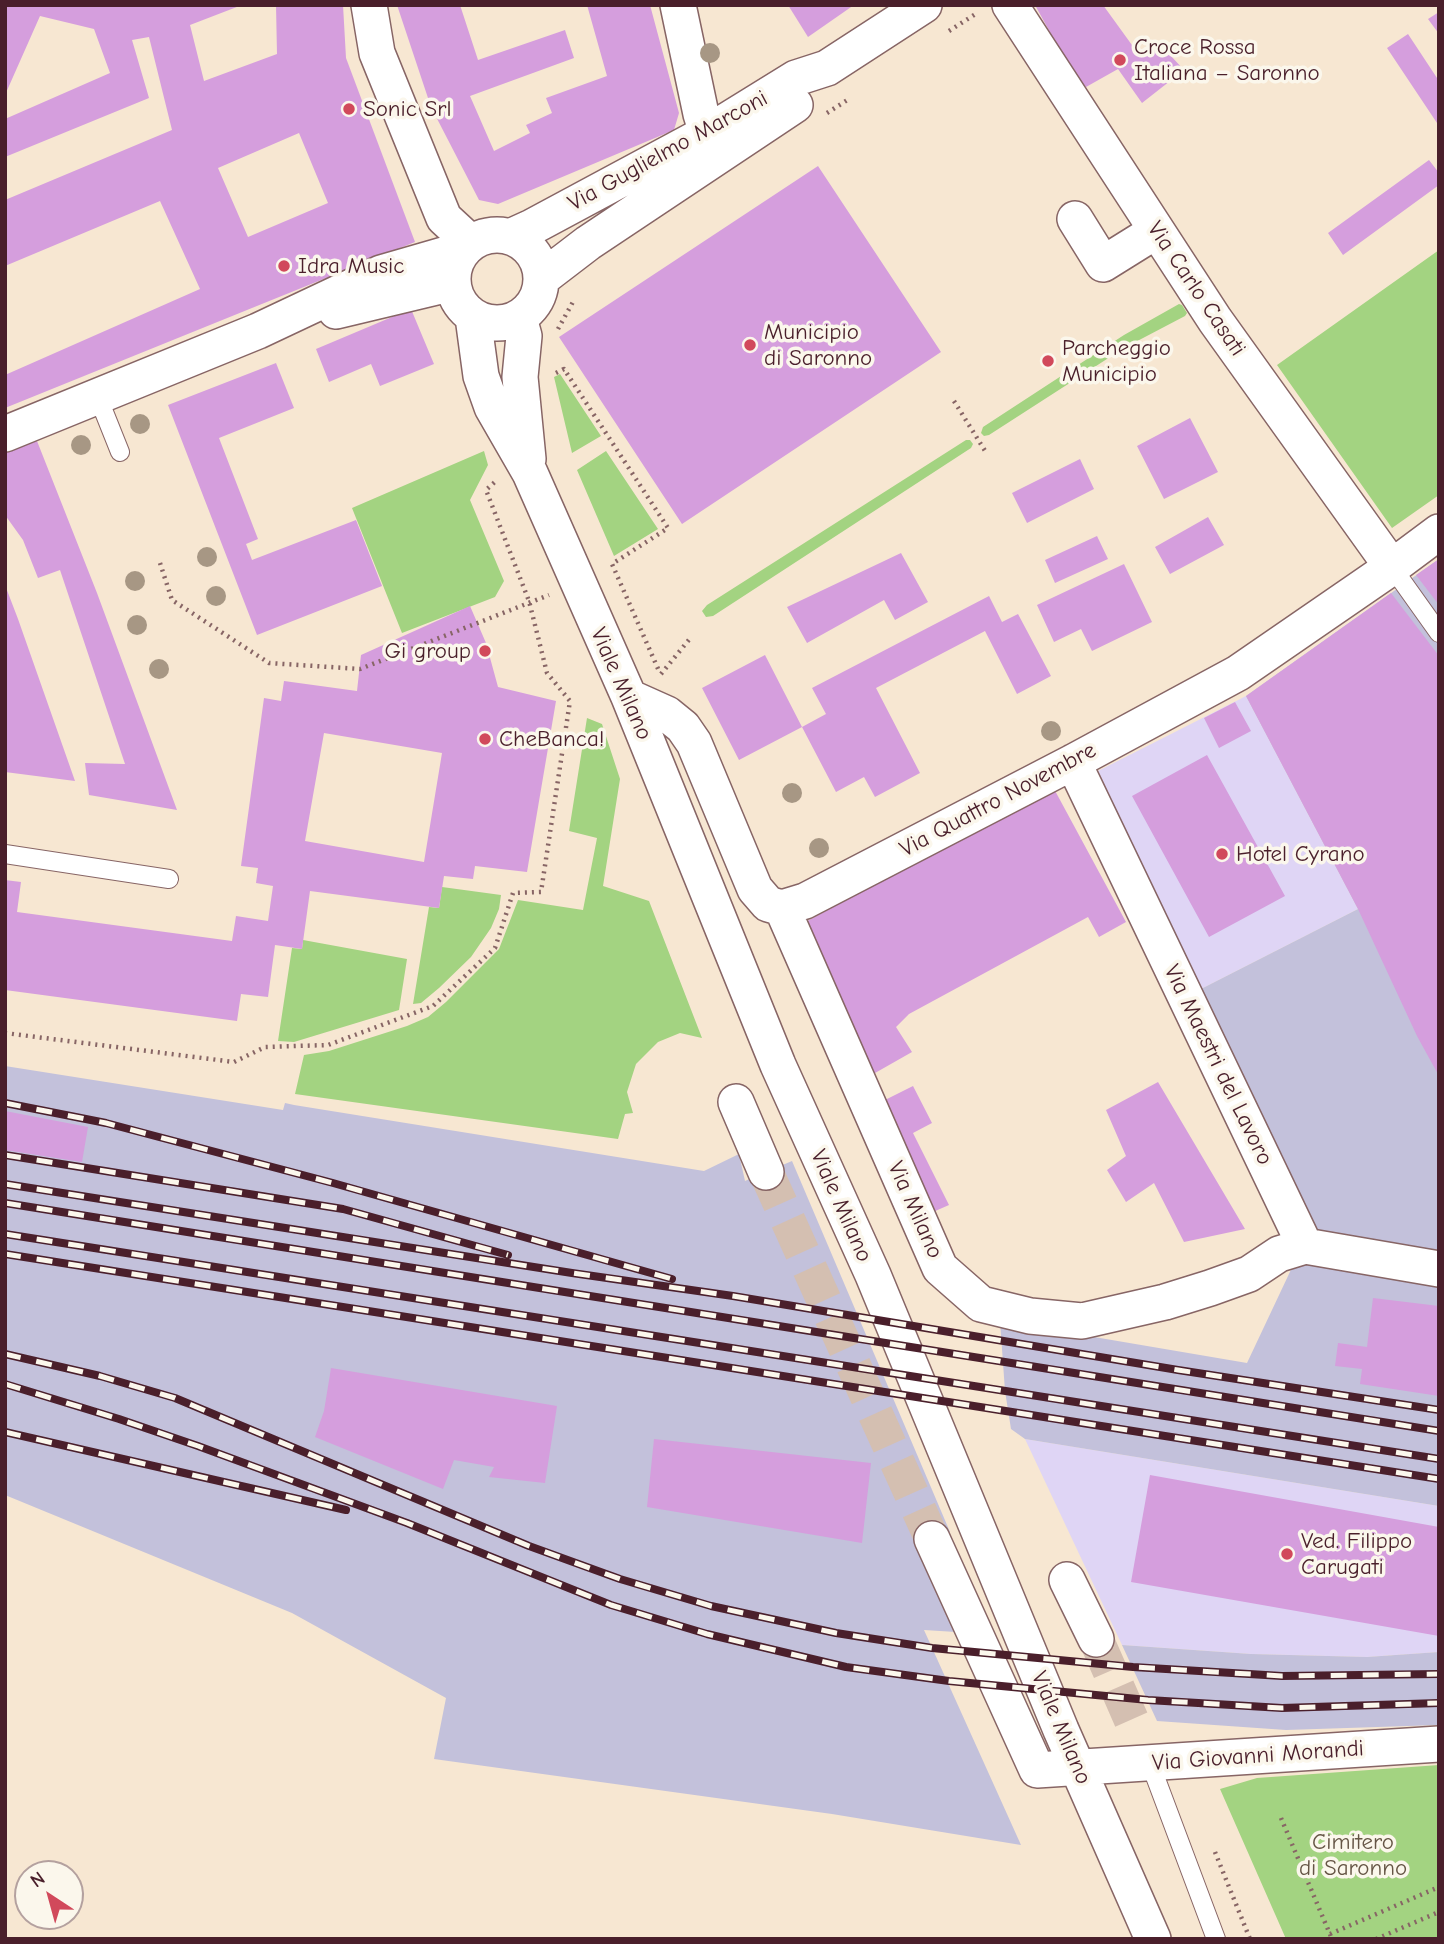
<!DOCTYPE html>
<meta charset="utf-8">
<style>
body{margin:0}
#map{position:relative;width:1444px;height:1944px;overflow:hidden;background:#f7e7d2;font-family:"Comic Neue",sans-serif}
canvas{display:block}
.frame{position:absolute;inset:0;border:7px solid #4a1f2b;pointer-events:none}
.north{position:absolute;left:14px;top:1860px;width:70px;height:70px;box-sizing:border-box;background:#fbf7ec;border:2px solid #b4a19f;border-radius:50%;rotate:324deg;font-size:19px;font-weight:700;line-height:28px;text-align:center;color:#4a1f2b}
.north::after{content:'';display:block;margin:auto;width:24px;height:32px;background:#d1495b;clip-path:polygon(50% 0,100% 100%,50% 72%,0 100%)}
</style>
<div id="map">
<canvas width="1444" height="1944"></canvas>
<div class="frame"></div>
<div class="north">N</div>
</div>
<script>
const ctx = document.querySelector('canvas').getContext('2d');
ctx.lineJoin = 'round';
function paint(path, color) {
  ctx.fillStyle = color;
  ctx.fill(path, 'evenodd');
}
function shape(rows) {
  const path = new Path2D();
  for (const r of rows) {
    if (r.length === 3) {
      path.moveTo(r[0] + r[2], r[1]);
      path.arc(r[0], r[1], r[2], 0, 2 * Math.PI);
      continue;
    }
    path.moveTo(r[0], r[1]);
    for (let i = 2; i < r.length; i += 2) path.lineTo(r[i], r[i + 1]);
  }
  return path;
}
function trace(path, color, width, dash) {
  ctx.strokeStyle = color;
  ctx.lineWidth = width;
  ctx.lineCap = dash ? 'butt' : 'round';
  ctx.setLineDash(dash || []);
  ctx.stroke(path);
}
function drawText(font, color, halo, rows, align = 'center') {
  ctx.font = font + ' "Comic Neue",sans-serif';
  ctx.lineWidth = 7;
  ctx.setLineDash([]);
  ctx.textBaseline = 'middle';
  ctx.strokeStyle = halo;
  ctx.fillStyle = color;
  for (const [text, x, y, turn = 0] of rows) {
    ctx.save();
    ctx.translate(x, y);
    ctx.rotate((+turn || 0) * Math.PI / 180);
    ctx.textAlign = isNaN(turn) ? turn : align;
    if (halo) ctx.strokeText(text, 0, 0);
    ctx.fillText(text, 0, 0);
    ctx.restore();
  }
}
paint(shape([
 [1246,696,1358,909,1201,989,1098,771],
 [1025,1439,1439,1506,1439,1652,1367,1657,1251,1654,1122,1645]
]), '#dfd5f5');
paint(shape([
 [1439,559,1439,1506,1025,1439,1011,1429,1005,1391,1000,1321,1247,1363,1313,1223,1201,989,1358,909,1246,696],
 [5,1066,283,1110,285,1103,294,1105,704,1171,739,1154,745,1181,792,1161,950,1532,919,1545,956,1632,924,1630,1021,1845,832,1814,434,1759,446,1698,292,1613,5,1495],
 [1122,1645,1251,1654,1367,1657,1439,1652,1439,1725,1286,1730,1157,1721]
]), '#c3c1db');
paint(shape([
 [1439,250,1439,495,1392,528,1277,365],
 [1179,304,1182,305,1187,313,1185,316,1124,348,989,435,984,436,981,433,983,427,1124,335],
 [560,374,601,436,572,453,554,377],
 [966,440,970,440,973,444,971,448,713,616,706,617,702,611,707,605],
 [484,451,488,465,470,500,504,581,495,597,402,633,352,508],
 [606,451,658,529,614,556,577,470],
 [587,718,602,724,620,779,603,886,649,901,702,1038,680,1033,658,1042,636,1064,627,1092,633,1113,625,1114,618,1139,295,1094,304,1055,329,1051,407,1026,428,1017,446,1002,499,949,518,900,583,910,597,838,569,831],
 [442,887,501,895,499,909,491,928,471,957,439,988,421,1003,413,1004,429,907,439,908],
 [303,940,407,959,399,1010,294,1042,278,1041,292,948,302,949],
 [1439,1765,1439,1939,1286,1939,1220,1789,1257,1778]
]), '#a3d381');
paint(shape([
 [5,5,242,5,190,25,204,81,277,54,276,5,343,5,346,58,415,242,5,408,5,375,200,289,160,201,5,266,5,200,172,130,149,37,132,40,149,98,5,157,5,119,110,73,94,29,40,16,5,95],
 [299,133,328,203,248,237,218,168],
 [397,5,460,5,478,60,565,30,574,58,470,96,494,151,530,133,526,125,552,113,546,98,607,76,587,5,650,5,679,113,674,130,498,204,479,200,431,107],
 [788,5,854,5,808,37],
 [1035,5,1103,5,1137,52,1158,42,1184,70,1142,103,1118,69,1086,87,1069,67],
 [1439,12,1439,34,1428,19],
 [1408,34,1439,81,1439,126,1387,48],
 [1429,160,1439,173,1439,185,1343,255,1328,233],
 [818,166,941,352,682,524,559,337],
 [411,309,434,364,380,386,371,364,329,382,316,349],
 [276,363,294,408,219,438,258,539,246,544,252,560,356,520,382,586,257,635,168,405],
 [1190,418,1218,472,1164,499,1137,446],
 [37,441,97,593,177,810,89,795,85,763,125,764,60,570,38,578,23,540,5,515,5,453],
 [1080,459,1094,489,1027,523,1012,493],
 [1208,517,1224,545,1170,574,1155,547],
 [1097,536,1108,559,1055,583,1045,560],
 [901,553,928,602,895,620,884,600,807,643,787,607],
 [1439,559,1439,605,1416,575],
 [1124,564,1152,622,1092,651,1081,629,1054,642,1037,605],
 [5,585,18,619,75,781,5,772],
 [1391,593,1439,656,1439,1076,1417,1036,1358,909,1246,696],
 [989,596,1002,622,1018,614,1051,676,1017,694,985,631,876,688,920,773,875,797,864,777,836,792,802,727,826,714,812,688],
 [470,606,486,643,498,687,556,701,527,872,475,866,473,879,444,876,439,908,310,891,302,949,275,945,268,997,241,994,237,1021,5,990,5,880,21,882,17,912,232,941,236,916,268,921,273,886,256,883,258,868,241,866,264,698,281,701,284,681,357,691,361,655],
 [324,733,442,753,424,862,305,841],
 [765,655,802,727,739,760,702,688],
 [1235,702,1251,731,1219,748,1204,718],
 [1207,755,1285,896,1209,937,1132,796],
 [1053,787,1126,922,1099,937,1088,917,909,1014,896,1027,912,1052,868,1077,802,924],
 [1158,1082,1245,1229,1184,1242,1154,1183,1126,1202,1107,1170,1126,1156,1106,1110],
 [913,1086,932,1123,913,1133,949,1205,933,1212,879,1103],
 [5,1111,88,1127,82,1162,5,1150],
 [1373,1298,1439,1306,1439,1396,1360,1384,1362,1369,1335,1366,1338,1343,1367,1347],
 [331,1368,557,1406,545,1483,489,1477,494,1467,454,1460,443,1489,315,1437,324,1411],
 [654,1439,871,1463,862,1543,647,1507],
 [1150,1475,1439,1527,1439,1636,1131,1582]
]), '#d59edd');
trace(shape([
 [766,1172,932,1539],
 [1096,1639,1138,1735]
]), '#d4bfb1', 35, [35, 18]);
const lane = shape([
 [98,397,120,452],
 [1392,567,1439,633],
 [5,854,169,879],
 [1150,1763,1216,1939]
]);
const street = shape([
 [369,5,377,53,444,218,471,243],
 [678,5,701,114,707,133],
 [1010,5,1215,320,1392,567],
 [1075,219,1103,264,1156,231],
 [497,279,44],
 [510,237,532,227,707,133,796,78,827,68,924,5],
 [541,279,588,243,795,105],
 [336,311,453,283],
 [473,317,481,376,492,407,530,473,629,697,778,1065,873,1275,1061,1730,1153,1939],
 [519,318,524,336,520,377,528,459],
 [5,434,258,331,381,273,464,249],
 [629,697,667,714,683,727,694,743,755,889,768,904,782,908,805,901,1073,762,1238,673,1392,567,1439,532],
 [1073,762,1305,1246],
 [782,908,940,1268,981,1304,1030,1316,1082,1321,1165,1302,1210,1288,1249,1274,1279,1254,1305,1246,1439,1269],
 [736,1102,766,1172],
 [932,1539,1037,1770,1439,1744],
 [1067,1580,1096,1639]
]);
trace(lane, '#876565', 20);
trace(street, '#876565', 38);
trace(shape([
 [949,31,977,13],
 [827,113,849,99],
 [558,329,574,300],
 [556,373,564,369,668,528,612,564,659,671],
 [954,401,987,454],
 [160,563,172,600,269,663,360,669,549,595],
 [661,674,692,636],
 [5,1033,234,1062,265,1047,328,1045,433,1006,495,948,513,893,541,892,570,701,547,673,529,601,486,490,497,480],
 [1281,1818,1332,1939],
 [1215,1852,1250,1939],
 [1330,1934,1439,1887],
 [1376,1939,1439,1912]
]), '#876565', 4.5, [2, 5]);
trace(lane, '#fff', 18);
trace(street, '#fff', 35);
const rail = shape([
 [5,1103,106,1123,333,1183,672,1279],
 [5,1155,343,1209,508,1255],
 [5,1184,572,1273,733,1296,1178,1370,1439,1410],
 [5,1203,1439,1431],
 [5,1234,1439,1459],
 [5,1254,1439,1479],
 [5,1354,100,1376,175,1398,529,1546,620,1579,711,1606,836,1633,932,1648,1133,1667,1282,1676,1439,1674],
 [5,1384,119,1419,198,1446,407,1523,611,1605,707,1634,846,1667,949,1681,1148,1700,1282,1708,1439,1703],
 [5,1432,346,1510]
]);
trace(rail, '#4a1f2b', 8);
trace(rail, '#fbf7ec', 5, [16]);
ctx.fillStyle = '#a79784';
for (const [x, y] of [
 [710,53],
 [140,424],
 [81,445],
 [207,557],
 [135,581],
 [216,596],
 [137,625],
 [159,669],
 [1051,731],
 [792,793],
 [819,848]
]) {
  ctx.beginPath();
  ctx.arc(x, y, 10, 0, 2 * Math.PI);
  ctx.fill();
}
for (const [x, y, r, color] of [
 [1120,60,7,"#d1495b"],
 [349,109,7,"#d1495b"],
 [284,266,7,"#d1495b"],
 [750,345,7,"#d1495b"],
 [1048,361,7,"#d1495b"],
 [485,651,7,"#d1495b"],
 [485,739,7,"#d1495b"],
 [1222,854,7,"#d1495b"],
 [1287,1554,7,"#d1495b"]
]) {
  const dot = new Path2D();
  dot.arc(x, y, r, 0, 2 * Math.PI);
  ctx.fillStyle = color;
  ctx.fill(dot);
  trace(dot, '#fbf7ec', 2.5);
}
drawText('23px', '#4a1f2b', '#fbf7ec', [
 ["Croce Rossa",1134,47],
 ["Italiana – Saronno",1134,73],
 ["Sonic Srl",363,109],
 ["Idra Music",298,266],
 ["Municipio",764,332],
 ["di Saronno",764,358],
 ["Parcheggio",1062,348],
 ["Municipio",1062,374],
 ["Gi group",471,651,"right"],
 ["CheBanca!",499,739],
 ["Hotel Cyrano",1236,854],
 ["Ved. Filippo",1301,1541],
 ["Carugati",1301,1567]
], 'left');
drawText('23px', '#4a1f2b', '#fbf7ec', [
 ["Via Guglielmo Marconi",668,151,-29],
 ["Via Carlo Casati",1196,289,56],
 ["Viale Milano",621,684,66],
 ["Via Quattro Novembre",998,800,-28],
 ["Via Maestri del Lavoro",1218,1065,64],
 ["Viale Milano",841,1206,66],
 ["Via Milano",915,1210,66],
 ["Viale Milano",1061,1728,67],
 ["Via Giovanni Morandi",1258,1756,-4]
]);
drawText('23px', '#655545', '#fbf7ec', [
 ["Cimitero",1353,1842],
 ["di Saronno",1353,1868]
]);
</script>
